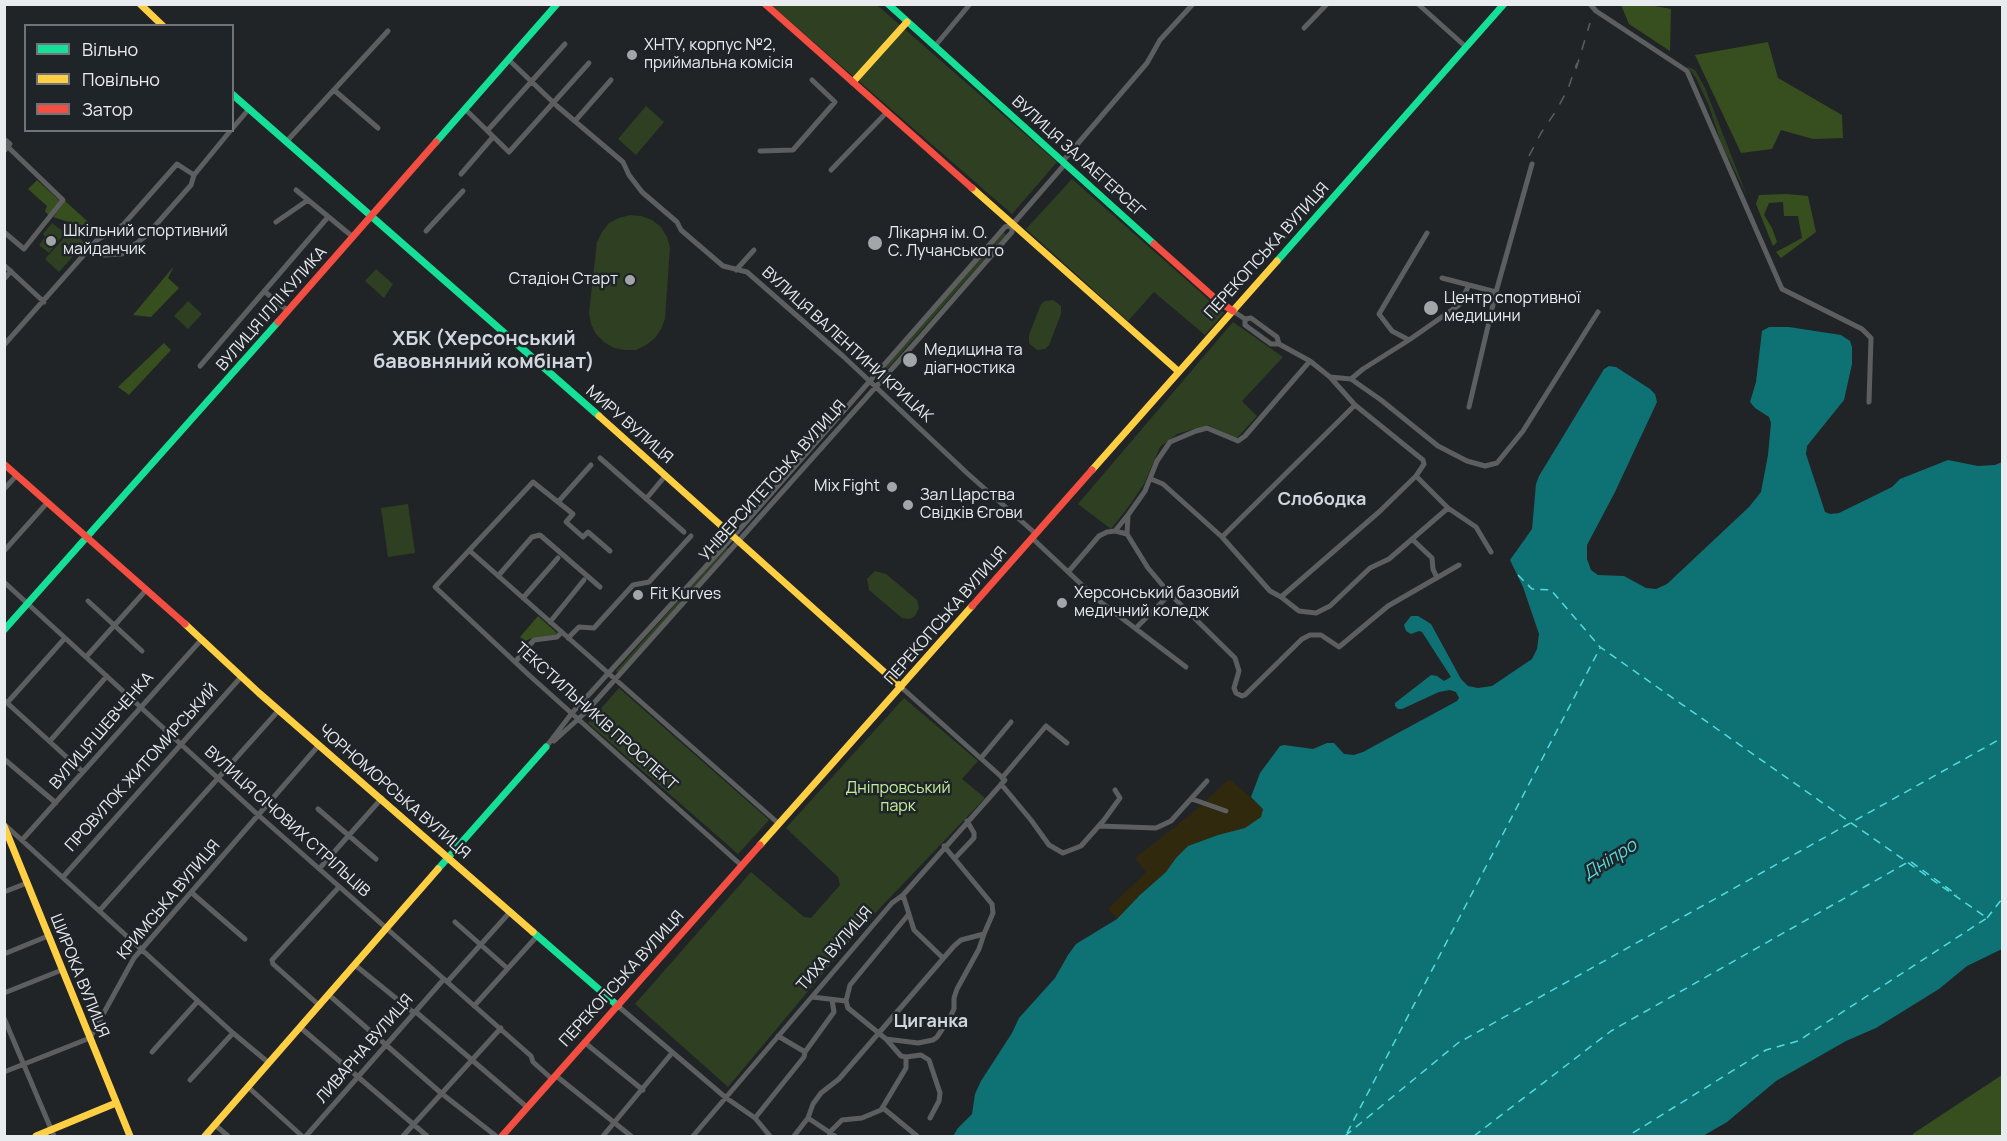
<!DOCTYPE html>
<meta charset="utf-8">
<style>
body{margin:0}
#map{position:relative;width:2007px;height:1141px;overflow:hidden;background:#212426;font-family:Manrope,sans-serif}
canvas{display:block}
.frame{position:absolute;inset:0;border:6px solid #e9ecef;pointer-events:none}
.legend{position:absolute;left:24px;top:24px;width:210px;height:108px;box-sizing:border-box;background:#1f2428;border:2px solid #707478;margin:0;padding:8px 10px;list-style:none;font-size:18px;color:#e9ecef}
.legend li{display:flex;align-items:center;gap:12px;height:30px}
.legend b{width:30px;border:2px solid #707478}
</style>
<div id="map">
<canvas width="2007" height="1141"></canvas>
<div class="frame"></div>
<ul class="legend">
<li><b style="height:8px;background:#16e098"></b>Вільно</li>
<li><b style="height:8px;background:#ffcf43"></b>Повільно</li>
<li><b style="height:8px;background:#f24e42"></b>Затор</li>
</ul>
</div>
<script>
const ctx = document.querySelector('canvas').getContext('2d');
ctx.lineJoin = 'round';
function paint(path, color) {
  ctx.fillStyle = color;
  ctx.fill(path, 'evenodd');
}
function shape(rows) {
  const path = new Path2D();
  for (const r of rows) {
    path.moveTo(r[0], r[1]);
    for (let i = 2; i < r.length; i += 2) path.lineTo(r[i], r[i + 1]);
  }
  return path;
}
function trace(path, color, width, dash) {
  ctx.strokeStyle = color;
  ctx.lineWidth = width;
  ctx.lineCap = dash ? 'butt' : 'round';
  ctx.setLineDash(dash || []);
  ctx.stroke(path);
}
function drawText(font, color, halo, rows, align = 'center') {
  ctx.font = font + ' Manrope,sans-serif';
  ctx.lineWidth = 5;
  ctx.setLineDash([]);
  ctx.textBaseline = 'middle';
  ctx.strokeStyle = halo;
  ctx.fillStyle = color;
  for (const [text, x, y, turn = 0] of rows) {
    ctx.save();
    ctx.translate(x, y);
    ctx.rotate((+turn || 0) * Math.PI / 180);
    ctx.textAlign = isNaN(turn) ? turn : align;
    if (halo) ctx.strokeText(text, 0, 0);
    ctx.fillText(text, 0, 0);
    ctx.restore();
  }
}
paint(shape([
 [771,5,877,5,1057,162,1012,214],
 [1687,66,1695,70,1705,88,1747,196,1721,143,1709,106,1696,78],
 [646,106,664,122,636,155,618,139],
 [1072,179,1224,313,1205,335,1154,292,1128,321,1026,229],
 [630,215,641,216,652,220,661,227,667,237,670,247,665,319,661,329,655,338,646,345,636,350,625,350,614,348,604,342,596,334,591,324,589,313,597,242,602,232,609,223,619,218],
 [52,223,65,233,49,253,39,245,45,237,43,234],
 [71,230,85,243,59,272,45,259],
 [1004,232,1006,235,880,377,878,375],
 [376,269,393,284,384,298,365,281],
 [1053,300,1061,306,1061,314,1049,345,1045,349,1037,350,1029,343,1029,335,1041,304,1045,301],
 [188,301,202,314,188,329,174,316],
 [1233,322,1283,357,1242,401,1257,416,1236,439,1208,425,1177,434,1160,447,1144,484,1129,506,1111,529,1078,504],
 [408,504,415,553,388,557,381,508],
 [726,547,728,549,618,673,616,671],
 [875,571,886,574,917,600,919,608,915,616,910,619,902,618,869,590,867,579],
 [619,688,769,820,738,854,588,723],
 [904,698,978,761,962,779,985,798,860,929,728,1087,635,1004,751,872,804,917,811,918,840,885,838,877,786,828]
]), '#2f3f21');
paint(shape([
 [1621,5,1649,5,1671,9,1670,51,1629,24],
 [1768,42,1778,78,1842,115,1843,138,1813,139,1781,130,1772,149,1741,153,1695,55],
 [37,180,60,201,49,216,45,211,47,206,28,189],
 [1787,194,1808,196,1816,232,1781,258,1776,252,1802,238,1798,216,1784,216,1783,202,1769,203,1764,215,1772,228,1777,242,1773,246,1756,204,1759,195],
 [65,201,97,230,92,235,81,226,53,217],
 [174,266,168,278,179,288,151,317,133,315],
 [164,343,171,350,129,395,118,387],
 [538,616,557,633,555,635,532,638,525,641,520,637],
 [2002,1075,2002,1136,1912,1136,1914,1133]
]), '#374e1f');
paint(shape([
 [1229,779,1263,808,1261,817,1245,828,1218,835,1188,846,1166,872,1140,895,1117,919,1108,909,1146,872,1135,858,1191,814]
]), '#30290d');
paint(shape([
 [1769,327,1789,327,1841,335,1850,341,1852,347,1852,364,1844,400,1807,446,1806,454,1825,512,1830,514,1839,513,1892,487,1900,479,1948,460,1978,466,1995,465,2002,462,2002,949,1967,966,1939,989,1876,1028,1846,1041,1776,1081,1727,1122,1703,1136,953,1136,958,1128,972,1114,975,1094,981,1081,1012,1033,1019,1018,1055,978,1068,955,1076,944,1117,919,1140,895,1166,872,1176,858,1188,846,1218,835,1245,828,1261,817,1263,809,1251,797,1260,773,1280,746,1284,745,1313,749,1327,743,1334,743,1344,754,1354,755,1363,752,1457,701,1459,698,1456,692,1450,690,1439,692,1402,709,1398,709,1395,706,1395,703,1431,675,1437,676,1444,681,1451,677,1422,632,1419,631,1411,634,1406,631,1404,625,1411,616,1418,616,1431,624,1461,679,1468,686,1478,688,1492,686,1532,659,1537,649,1539,634,1523,587,1510,560,1532,529,1536,484,1539,476,1604,369,1609,366,1616,367,1650,389,1655,394,1657,402,1615,492,1587,545,1587,559,1591,570,1598,575,1624,576,1646,588,1656,589,1667,584,1749,507,1761,492,1768,455,1771,423,1769,417,1755,408,1750,402,1756,382,1762,331]
]), '#0e7174');
trace(shape([
 [1518,575,1532,589,1551,590,1600,647,1987,918,1798,1041,1766,1050,1628,1136],
 [1987,918,2002,899],
 [1347,1133,1600,648],
 [1345,1136,1458,1043,2002,738],
 [1474,1136,1611,1031,1910,861,1957,895]
]), '#52dbdf', 1.5, [8, 6]);
trace(shape([
 [1418,4,1466,47],
 [1590,4,1596,11,1687,71,1782,289,1862,329,1871,338,1869,402],
 [1304,28,1327,4],
 [935,46,970,4],
 [509,60,557,106,623,162,629,175,642,192,677,222,681,230,723,266,747,272,844,357,967,473,1036,534],
 [334,90,378,128],
 [465,109,509,152,589,63],
 [575,121,611,80],
 [232,129,248,110],
 [487,131,565,44],
 [4,139,10,144,4,151],
 [286,142,388,31],
 [760,151,793,150,835,102,812,80],
 [1062,162,1147,63,1160,40,1193,4],
 [831,170,887,112],
 [461,174,493,137],
 [296,190,353,237],
 [276,222,308,200],
 [426,231,463,191],
 [4,232,24,249,63,200,8,147],
 [91,246,104,255,122,254,146,236,191,185,194,175],
 [4,265,44,302],
 [736,270,754,250],
 [4,279,11,271],
 [1469,285,1496,292,1532,164],
 [264,291,288,311],
 [1233,311,1245,319,1251,318,1277,337,1279,344],
 [1245,319,1245,325,1271,344,1279,344,1310,361,1330,377,1355,405,1423,460,1424,464,1416,476,1379,512,1281,597],
 [1409,340,1459,305,1469,285,1442,278],
 [4,345,97,240,123,225,177,164,194,175,231,130],
 [1310,361,1245,436,1238,441,1207,428,1196,431,1170,442,1157,461,1145,491,1128,515,1127,534,1148,568,1170,594,1235,658,1239,671,1234,688,1236,693,1242,696,1245,695,1302,639,1310,635,1321,635,1339,647,1388,606,1459,565],
 [200,366,328,217],
 [1330,377,1351,379,1381,400,1438,446,1467,461,1485,466,1497,463,1523,431,1598,312],
 [1351,379,1363,369,1409,340,1392,331,1379,314,1427,233],
 [1469,407,1496,292],
 [600,458,684,532],
 [1416,476,1448,508,1476,527,1491,552],
 [1151,479,1163,484,1222,537,1270,591,1281,597,1299,611,1316,613,1330,606,1370,568,1389,559,1448,508],
 [4,489,17,475],
 [646,499,666,475],
 [558,502,591,465],
 [1115,531,1127,516],
 [1222,537,1355,405],
 [1032,538,1098,600,1186,667],
 [1412,539,1432,558,1433,569,1437,578],
 [4,551,47,503],
 [470,551,778,823],
 [610,551,588,532,583,537,566,522,573,514,533,482,435,587,530,676,741,865],
 [1069,571,1099,536,1107,532,1115,531,1127,534],
 [498,576,532,537,540,535,600,587],
 [4,582,256,813,531,1056,533,1062,552,1079],
 [523,598,558,558],
 [88,601,142,651],
 [550,622,584,580],
 [1136,628,1170,594],
 [568,638,579,627,594,628,633,585,649,582,691,536],
 [86,657,147,589],
 [515,662,534,640,557,637,562,632],
 [4,700,83,772],
 [7,703,65,638],
 [50,741,107,676],
 [554,741,586,712,923,334,1012,232,1012,225],
 [546,747,572,713,740,529,1005,227,1012,225,1065,164],
 [981,758,1011,722],
 [4,759,56,803],
 [1002,778,1046,726,1067,743],
 [1001,784,1031,820,1049,845,1063,853,1081,846,1104,820,1120,798,1115,790],
 [1192,799,1226,811],
 [318,809,376,859],
 [4,824,233,1033,269,1063],
 [1099,826,1156,828,1171,821,1207,781],
 [22,840,202,639],
 [955,858,974,838,974,833,967,821],
 [319,869,382,798],
 [63,877,241,677],
 [4,892,27,883],
 [192,893,245,939],
 [903,895,914,930,943,958],
 [100,910,279,710],
 [455,922,507,968],
 [4,954,48,936],
 [355,965,414,1013],
 [448,981,510,912],
 [4,993,62,970],
 [329,995,441,1093,496,1136],
 [812,997,846,1001,848,1008,886,1039,918,1043,933,1040,937,1037,949,1019,954,1009,954,998,957,989,979,949,984,934],
 [846,1001,850,985,908,915],
 [320,1006,273,964,272,960,339,887],
 [474,1006,538,935],
 [618,1006,725,1097,755,1118,770,1136],
 [416,1012,528,1108],
 [4,1018,54,1136],
 [301,1028,427,1136],
 [778,1036,805,1052],
 [886,1039,901,1056,906,1057,921,1055,929,1060,940,1093,939,1101,930,1118],
 [584,1042,643,1090],
 [152,1052,198,1001],
 [4,1072,90,1038,134,958,319,745],
 [555,1075,631,1136],
 [190,1080,233,1033],
 [248,1087,302,1136],
 [883,1108,917,1136],
 [755,1118,804,1057,805,1052,834,1012,832,1000],
 [808,1118,835,1136],
 [215,1125,228,1136],
 [829,1133,842,1120,862,1118,881,1110,906,1068,906,1057],
 [306,1136,444,979],
 [403,1136,501,1028],
 [603,1136,672,1053],
 [693,1136,892,903,903,895,1005,780,901,687],
 [794,1136,808,1118,813,1104,821,1093,839,1079,954,946,961,940,984,934,993,913,992,904,944,846]
]), '#5c5e5f', 5);
trace(shape([
 [888,4,1154,244],
 [232,94,599,416],
 [436,142,557,4],
 [1277,261,1504,4],
 [4,630,278,322],
 [438,869,546,747],
 [533,932,618,1006]
]), '#16e098', 7);
trace(shape([
 [140,4,163,26],
 [853,82,907,22],
 [972,188,1178,371],
 [599,416,901,687],
 [1092,470,1277,261],
 [185,624,259,693,533,932],
 [4,826,130,1136],
 [760,845,972,606],
 [36,1136,116,1103],
 [205,1136,438,869]
]), '#ffcf43', 7);
trace(shape([
 [765,4,972,188],
 [1154,244,1218,301,1233,311],
 [278,322,436,142],
 [4,464,185,624],
 [972,606,1092,470],
 [502,1136,760,845]
]), '#f24e42', 7);
trace(shape([
 [1576,69,1590,23],
 [1529,156,1541,133,1556,111,1568,89,1577,63]
]), '#5c5f61', 1.5, [10, 10]);
for (const [x, y, r, color] of [
 [632,55,6,"#a3a6a9"],
 [51,241,6,"#a3a6a9"],
 [875,243,8,"#a3a6a9"],
 [630,280,6,"#a3a6a9"],
 [1431,308,8,"#a3a6a9"],
 [910,360,8,"#a3a6a9"],
 [892,487,6,"#a3a6a9"],
 [908,505,6,"#a3a6a9"],
 [638,595,6,"#a3a6a9"],
 [1062,603,6,"#a3a6a9"]
]) {
  const dot = new Path2D();
  dot.arc(x, y, r, 0, 2 * Math.PI);
  ctx.fillStyle = color;
  ctx.fill(dot);
  trace(dot, '#1f2428', 2);
}
drawText('16px', '#e9ecef', '#1f2428', [
 ["ХНТУ, корпус №2,",644,46],
 ["приймальна комісія",644,64],
 ["Шкільний спортивний",63,232],
 ["майданчик",63,250],
 ["Лікарня ім. О.",888,234],
 ["С. Лучанського",888,252],
 ["Стадіон Старт",618,280,"right"],
 ["Центр спортивної",1444,299],
 ["медицини",1444,317],
 ["Медицина та",924,351],
 ["діагностика",924,369],
 ["Mix Fight",880,487,"right"],
 ["Зал Царства",920,496],
 ["Свідків Єгови",920,514],
 ["Херсонський базовий",1074,594],
 ["медичний коледж",1074,612],
 ["Fit Kurves",650,595]
], 'left');
drawText('16px', '#e9ecef', '#1f2428', [
 ["ВУЛИЦЯ ЗАЛАЕГЕРСЕГ",1078,157,42],
 ["ПЕРЕКОПСЬКА ВУЛИЦЯ",1267,251,-48],
 ["ВУЛИЦЯ ІЛЛІ КУЛИКА",272,309,-49],
 ["ВУЛИЦЯ ВАЛЕНТИНИ КРИЦАК",847,345,42],
 ["МИРУ ВУЛИЦЯ",629,425,41],
 ["УНІВЕРСИТЕТСЬКА ВУЛИЦЯ",773,481,-48],
 ["ПЕРЕКОПСЬКА ВУЛИЦЯ",946,616,-49],
 ["ТЕКСТИЛЬНИКІВ ПРОСПЕКТ",596,717,42],
 ["ВУЛИЦЯ ШЕВЧЕНКА",102,731,-49],
 ["ПРОВУЛОК ЖИТОМИРСЬКИЙ",142,768,-48],
 ["ЧОРНОМОРСЬКА ВУЛИЦЯ",394,792,41],
 ["ВУЛИЦЯ СІЧОВИХ СТРІЛЬЦІВ",287,822,42],
 ["КРИМСЬКА ВУЛИЦЯ",169,900,-50],
 ["ТИХА ВУЛИЦЯ",835,949,-49],
 ["ШИРОКА ВУЛИЦЯ",79,976,68],
 ["ПЕРЕКОПСЬКА ВУЛИЦЯ",622,979,-48],
 ["ЛИВАРНА ВУЛИЦЯ",365,1049,-49]
]);
drawText('16px', '#c2ed9b', '#1f2428', [
 ["Дніпровський",898,789],
 ["парк",898,807]
]);
drawText('bold 18px', '#d1d7dd', '#1f2428', [
 ["Слободка",1322,500],
 ["Циганка",931,1022]
]);
drawText('italic 18px', '#52dbdf', '#1f2428', [
 ["Дніпро",1610,860,-32]
]);
drawText('bold 20px', '#d1d7dd', '#1f2428', [
 ["ХБК (Херсонський",484,339],
 ["бавовняний комбінат)",484,362]
]);
</script>
